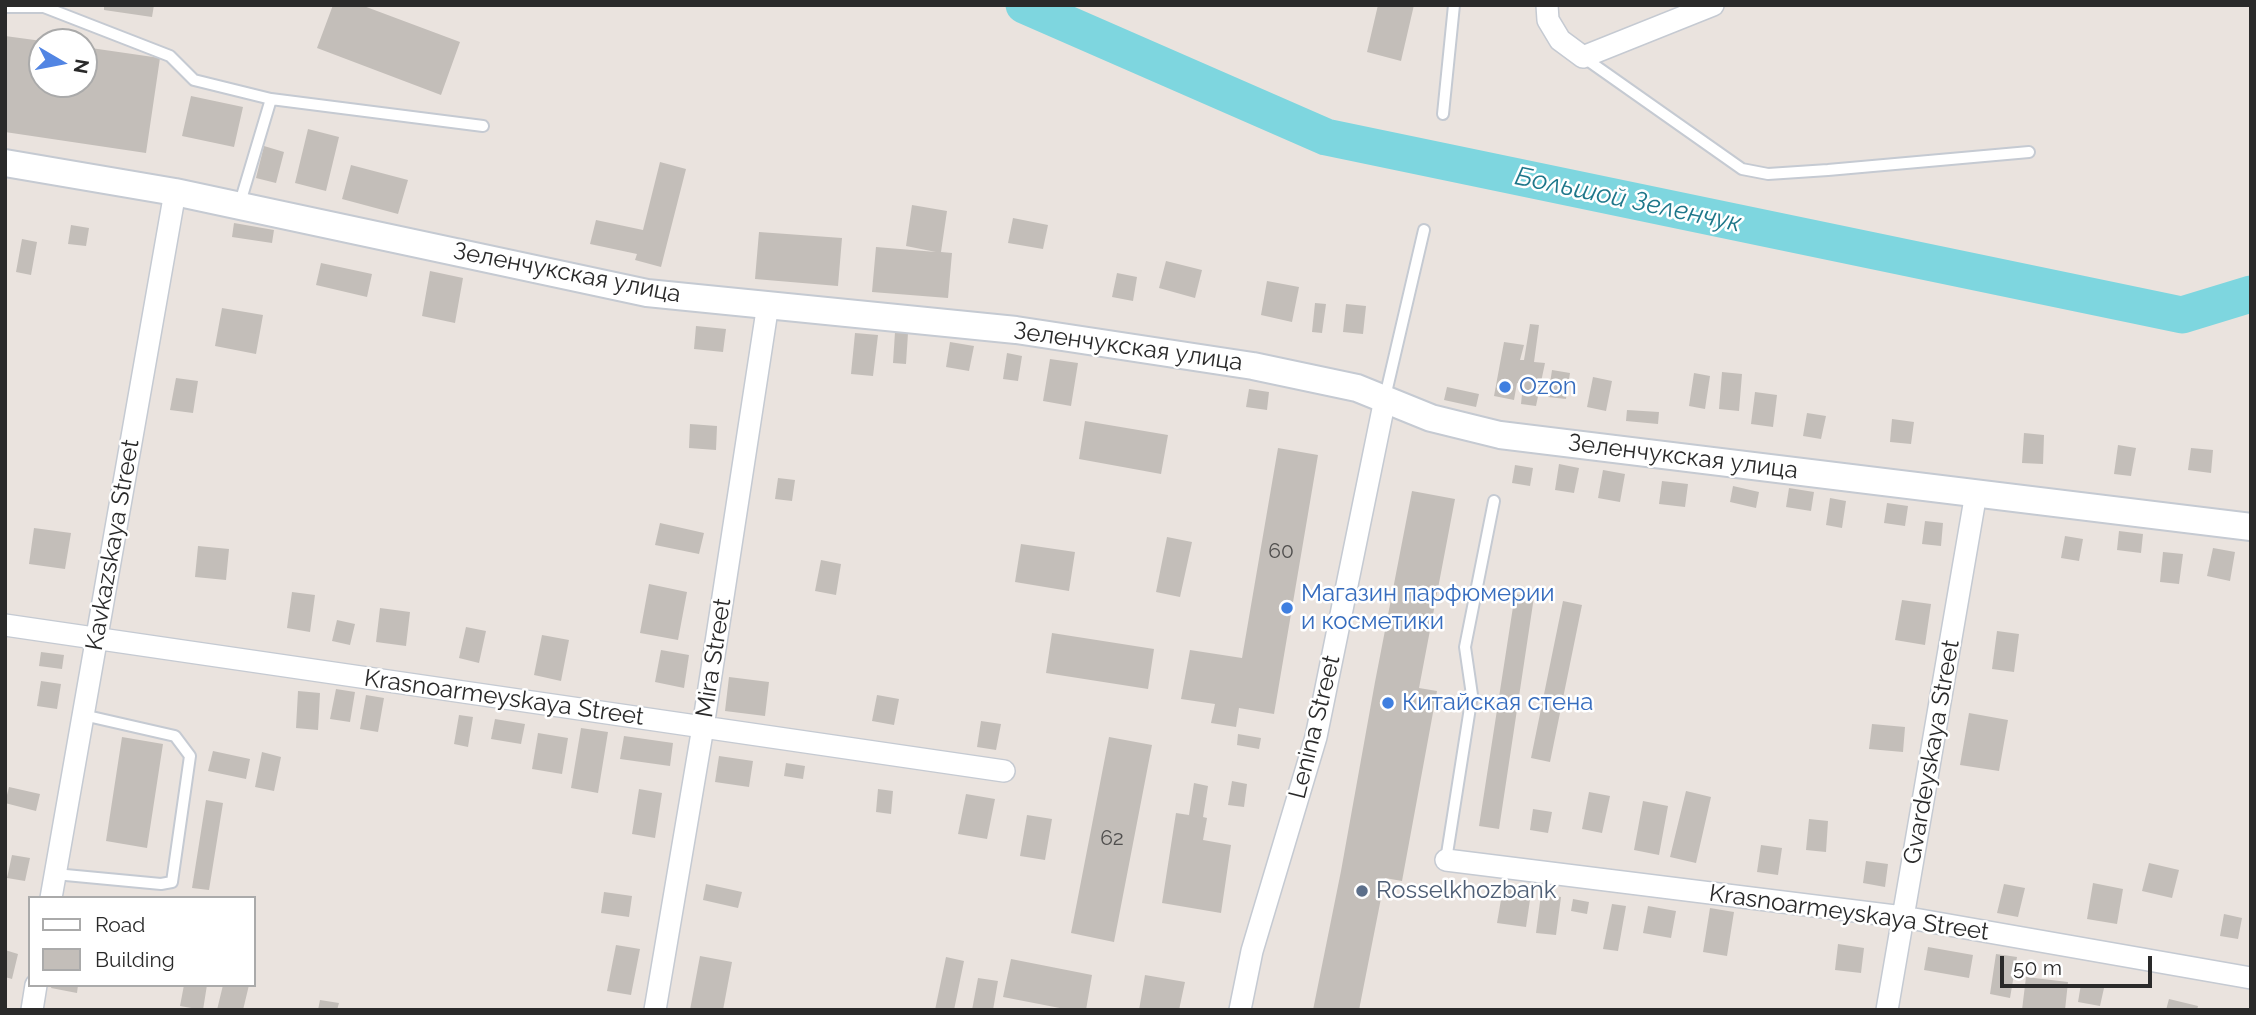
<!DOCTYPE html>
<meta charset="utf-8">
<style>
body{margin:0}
#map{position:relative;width:2256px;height:1015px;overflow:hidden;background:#eae3de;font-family:Raleway,sans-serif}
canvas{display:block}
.frame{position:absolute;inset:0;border:7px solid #2a2a2a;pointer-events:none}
.legend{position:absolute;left:28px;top:896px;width:228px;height:91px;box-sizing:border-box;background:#fff;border:2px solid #aaa;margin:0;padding:9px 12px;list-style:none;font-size:21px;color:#2a2a2a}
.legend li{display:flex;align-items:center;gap:14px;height:35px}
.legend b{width:35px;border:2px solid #aaa}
.north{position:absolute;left:28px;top:28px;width:70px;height:70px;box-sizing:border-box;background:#fff;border:2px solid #aaa;border-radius:50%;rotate:100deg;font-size:19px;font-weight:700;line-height:28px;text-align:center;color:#2a2a2a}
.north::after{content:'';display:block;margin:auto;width:24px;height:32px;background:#5285e3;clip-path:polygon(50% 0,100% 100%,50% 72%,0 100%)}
.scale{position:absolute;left:2000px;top:956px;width:152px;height:32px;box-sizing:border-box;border:4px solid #2a2a2a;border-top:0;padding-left:9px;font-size:21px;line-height:24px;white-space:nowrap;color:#2a2a2a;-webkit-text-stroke:5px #fff;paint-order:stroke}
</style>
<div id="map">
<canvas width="2256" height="1015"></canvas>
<div class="frame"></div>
<ul class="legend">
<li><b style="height:9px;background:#fff"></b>Road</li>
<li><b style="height:19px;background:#c3beb9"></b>Building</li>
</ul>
<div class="north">N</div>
<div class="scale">50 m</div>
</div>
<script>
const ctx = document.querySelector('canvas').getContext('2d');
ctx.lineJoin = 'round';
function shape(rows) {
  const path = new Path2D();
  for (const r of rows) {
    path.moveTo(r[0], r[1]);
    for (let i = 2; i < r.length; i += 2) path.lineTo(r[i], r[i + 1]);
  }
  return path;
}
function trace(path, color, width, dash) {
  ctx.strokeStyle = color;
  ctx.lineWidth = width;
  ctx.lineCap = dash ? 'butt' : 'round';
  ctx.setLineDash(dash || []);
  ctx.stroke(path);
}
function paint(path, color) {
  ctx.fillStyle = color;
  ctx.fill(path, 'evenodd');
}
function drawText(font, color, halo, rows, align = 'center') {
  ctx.font = font + ' Raleway,sans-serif';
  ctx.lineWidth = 5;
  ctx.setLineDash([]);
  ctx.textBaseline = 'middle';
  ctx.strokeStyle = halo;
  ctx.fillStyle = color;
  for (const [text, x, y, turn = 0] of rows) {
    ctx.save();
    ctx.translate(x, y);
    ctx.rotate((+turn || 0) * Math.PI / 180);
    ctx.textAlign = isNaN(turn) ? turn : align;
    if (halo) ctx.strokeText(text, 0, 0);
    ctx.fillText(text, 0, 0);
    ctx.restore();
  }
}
trace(shape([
 [1024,5,1326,137,2182,315,2251,294]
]), '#7ed6df', 37);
paint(shape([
 [104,5,154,5,152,17,104,10],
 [333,5,361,5,460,42,441,95,317,48],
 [1378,5,1414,5,1401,61,1367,52],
 [5,36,42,41,42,84,84,84,84,47,160,58,146,153,5,132],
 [191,96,243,107,234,147,182,136],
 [308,129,339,137,326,191,295,183],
 [264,146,284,152,276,183,256,178],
 [660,162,686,169,661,267,635,260,637,254,590,244,596,220,643,230],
 [351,165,408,180,398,214,342,199],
 [912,205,947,211,941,252,952,253,948,298,872,292,876,247,936,252,906,246],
 [1013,218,1048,225,1043,249,1008,243],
 [234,223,274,230,272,243,232,237],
 [71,225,89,228,86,246,68,244],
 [759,232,842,238,838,286,755,279],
 [22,239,37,242,31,275,16,272],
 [1166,261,1202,270,1195,298,1159,288],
 [321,263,372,274,367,297,316,285],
 [430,271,463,278,455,323,422,316],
 [1117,273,1137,277,1133,301,1112,297],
 [1267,281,1299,287,1292,322,1261,315],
 [1315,303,1326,304,1322,333,1312,332],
 [1346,304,1366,306,1363,334,1343,332],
 [222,308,263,315,256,354,215,346],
 [1530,324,1539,325,1534,362,1545,363,1536,406,1521,404,1523,384,1517,383,1514,400,1494,396,1504,342,1524,345,1520,360,1524,360],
 [696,326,726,329,723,352,694,349],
 [895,332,908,333,906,364,893,363],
 [855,333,878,335,873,376,851,374],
 [950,342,974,346,969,371,946,367],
 [1007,353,1022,356,1018,381,1003,379],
 [1050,359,1078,363,1071,406,1043,401],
 [1552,370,1570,373,1566,399,1548,397],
 [1722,372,1742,374,1739,411,1719,409],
 [1694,373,1710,376,1705,409,1689,406],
 [1593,377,1612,381,1606,411,1587,407],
 [176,378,198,381,193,413,170,410],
 [1447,387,1479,394,1476,407,1444,400],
 [1249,389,1269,392,1267,410,1246,407],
 [1755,392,1777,395,1773,427,1751,424],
 [1627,410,1659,412,1658,424,1626,421],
 [1807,413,1826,416,1821,439,1803,436],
 [1892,419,1914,422,1911,444,1890,442],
 [1085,421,1168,435,1161,474,1079,459],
 [690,424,717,426,716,450,689,448],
 [2024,433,2044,435,2043,464,2022,463],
 [2118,445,2136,448,2131,476,2114,474],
 [1278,448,1318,455,1274,714,1239,708,1236,727,1211,723,1215,704,1181,699,1190,650,1242,658],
 [2191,448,2213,450,2211,473,2188,470],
 [1559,464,1579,468,1574,493,1555,490],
 [1515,465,1533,468,1530,486,1512,483],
 [1603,470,1625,474,1620,502,1598,498],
 [778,478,795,480,792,501,775,499],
 [1662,481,1688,484,1685,507,1659,504],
 [1733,486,1759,492,1756,508,1730,502],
 [1789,488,1814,492,1811,511,1786,507],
 [1412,491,1455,499,1419,688,1437,691,1402,881,1385,878,1359,1010,1313,1010,1341,871,1375,682],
 [1830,498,1846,501,1842,528,1826,525],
 [1887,503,1908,506,1905,526,1884,523],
 [1925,521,1943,523,1941,546,1922,544],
 [660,523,704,533,699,554,655,545],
 [34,528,71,533,65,569,29,564],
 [2119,531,2143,534,2141,553,2117,550],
 [2065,536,2083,539,2079,561,2061,558],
 [1167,537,1192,542,1180,597,1156,592],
 [1021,544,1075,552,1069,591,1015,582],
 [198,546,229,549,226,580,195,577],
 [2213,548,2235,552,2230,581,2207,576],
 [2163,552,2183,554,2179,584,2160,582],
 [821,560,841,564,836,595,815,591],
 [649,584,687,592,678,640,640,633],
 [292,592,315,595,310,632,287,628],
 [1515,594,1534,597,1499,829,1479,826],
 [1902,600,1931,604,1925,645,1895,640],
 [1563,601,1582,605,1550,762,1531,758],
 [380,608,410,612,406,646,376,642],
 [337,620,355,624,350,645,332,641],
 [466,627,486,631,479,663,459,658],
 [1997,631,2019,634,2014,672,1992,669],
 [1052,633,1154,649,1148,689,1046,673],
 [542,635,569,640,561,681,534,675],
 [661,650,689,655,684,688,655,682],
 [41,652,64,655,62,669,39,666],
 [729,677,769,682,765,716,725,711],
 [41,681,61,684,57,709,37,706],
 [336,689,355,692,350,722,330,719],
 [298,691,320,693,318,730,296,728],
 [366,695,384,698,378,732,360,729],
 [877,695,899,699,894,725,872,721],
 [1969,713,2008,720,1999,771,1960,765],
 [459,715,473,717,468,747,454,744],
 [495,719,525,724,521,744,491,739],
 [981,721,1001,724,996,750,977,747],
 [1872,724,1905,727,1903,752,1869,749],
 [581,728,608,732,598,793,571,788],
 [538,733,568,738,562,774,532,769],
 [1238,734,1261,738,1259,749,1237,745],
 [624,736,673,743,670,766,620,759],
 [122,737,163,744,147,848,106,841],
 [1109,737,1152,745,1114,942,1071,933],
 [213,751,250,759,246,779,208,771],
 [262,752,281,757,274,791,255,787],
 [719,756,753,761,749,787,715,782],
 [786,763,805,766,803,779,784,776],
 [1232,781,1247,784,1244,807,1228,805],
 [1194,783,1208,786,1203,817,1207,818,1203,840,1231,845,1221,913,1162,903,1176,813,1189,815],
 [9,787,40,794,36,811,5,803],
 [639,789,662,793,655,838,632,834],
 [878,789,893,791,891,814,876,812],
 [1686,791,1711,797,1696,863,1670,857],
 [1589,792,1610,796,1602,833,1582,829],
 [966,794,995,799,987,839,958,834],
 [206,800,223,803,209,890,192,888],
 [1643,801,1668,806,1659,855,1634,850],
 [1533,809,1552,812,1548,833,1530,830],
 [1027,815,1052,819,1045,860,1020,856],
 [1809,819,1828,821,1826,852,1806,850],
 [1761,845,1782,848,1778,875,1757,872],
 [12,855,30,858,25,881,7,878],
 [1866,861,1888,864,1885,887,1863,883],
 [2149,863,2179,870,2172,898,2142,891],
 [2093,883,2123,889,2117,924,2087,919],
 [706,884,742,892,738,908,703,900],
 [2004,884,2025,888,2018,917,1997,913],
 [1503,888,1531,893,1526,927,1497,923],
 [604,892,632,896,629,917,601,913],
 [1541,894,1561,897,1556,935,1536,933],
 [1573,899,1589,902,1587,914,1571,911],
 [1612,904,1626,906,1618,951,1603,949],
 [1648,906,1676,911,1671,938,1643,933],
 [1710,908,1734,912,1727,956,1703,952],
 [2224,914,2242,918,2238,939,2220,936],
 [1838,944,1864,948,1861,973,1835,970],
 [616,945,640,949,631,995,607,991],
 [1928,947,1973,955,1969,978,1924,970],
 [5,950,18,954,12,979,5,977],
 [1996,954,2017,957,2010,998,1990,994],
 [700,956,732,962,723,1010,690,1010],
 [946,957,964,961,954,1010,935,1010],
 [1011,959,1092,975,1086,1010,1070,1010,1003,997],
 [1145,975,1185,982,1179,1010,1139,1010],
 [2026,977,2068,982,2065,1010,2022,1010],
 [978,978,998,981,993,1010,972,1010],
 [2081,984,2104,988,2100,1006,2078,1002],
 [52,985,78,985,77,993,51,988],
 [184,985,207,985,203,1010,180,1006],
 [223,985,249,985,243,1010,217,1010],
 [2169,999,2198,1006,2197,1010,2166,1010],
 [320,1000,339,1003,337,1010,318,1010]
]), '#c3beb9');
const service = shape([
 [5,7,44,7,170,56,194,80,271,99],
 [1583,57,1742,169,1768,174,1828,170,2029,152],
 [1443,114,1454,5],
 [239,206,271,99,483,126],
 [1385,397,1424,230],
 [1446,860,1472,695,1465,647,1494,501],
 [55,874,161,884,172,882,190,756,175,736,83,715]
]);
const minor = shape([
 [1547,5,1548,20,1560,40,1583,57,1713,5],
 [5,625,1004,771],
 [1446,860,1903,917,2251,978],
 [51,898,175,192],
 [32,1010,36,985],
 [655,1010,703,727,768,304],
 [1240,1010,1252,951,1316,737,1385,399],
 [1887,1010,1976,493]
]);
const tertiary = shape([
 [5,163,175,192,647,293,1016,330,1253,366,1357,388,1431,418,1500,435,2251,527]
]);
trace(service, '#c5cad2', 14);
trace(minor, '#c5cad2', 24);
trace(tertiary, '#c5cad2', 30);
trace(service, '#fff', 10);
trace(minor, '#fff', 21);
trace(tertiary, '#fff', 26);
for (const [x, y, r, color] of [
 [1505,387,7,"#3f7fe0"],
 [1287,608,7,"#3f7fe0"],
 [1388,703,7,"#3f7fe0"],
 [1362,891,7,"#5c6f8a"]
]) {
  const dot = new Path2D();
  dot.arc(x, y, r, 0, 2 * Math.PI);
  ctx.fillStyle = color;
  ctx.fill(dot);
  trace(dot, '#fff', 2.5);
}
drawText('21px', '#504f4e', null, [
 ["60",1281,552],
 ["62",1112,839]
]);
drawText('24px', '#2a2a2a', '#fff', [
 ["Зеленчукская улица",567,273,11],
 ["Зеленчукская улица",1128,347,8],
 ["Зеленчукская улица",1683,457,7],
 ["Kavkazskaya Street",113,545,-80],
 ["Mira Street",714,658,-81],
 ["Krasnoarmeyskaya Street",504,698,8],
 ["Lenina Street",1315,727,-76],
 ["Gvardeyskaya Street",1932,752,-80],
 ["Krasnoarmeyskaya Street",1849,913,8]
]);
drawText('24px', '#366cbe', '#fff', [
 ["Ozon",1519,387],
 ["Магазин парфюмерии",1301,594],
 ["и косметики",1301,622],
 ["Китайская стена",1402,703]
], 'left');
drawText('24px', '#4e5e75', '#fff', [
 ["Rosselkhozbank",1376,891]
], 'left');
drawText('italic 26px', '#1e778a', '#fff', [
 ["Большой Зеленчук",1628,200,12]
]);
</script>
